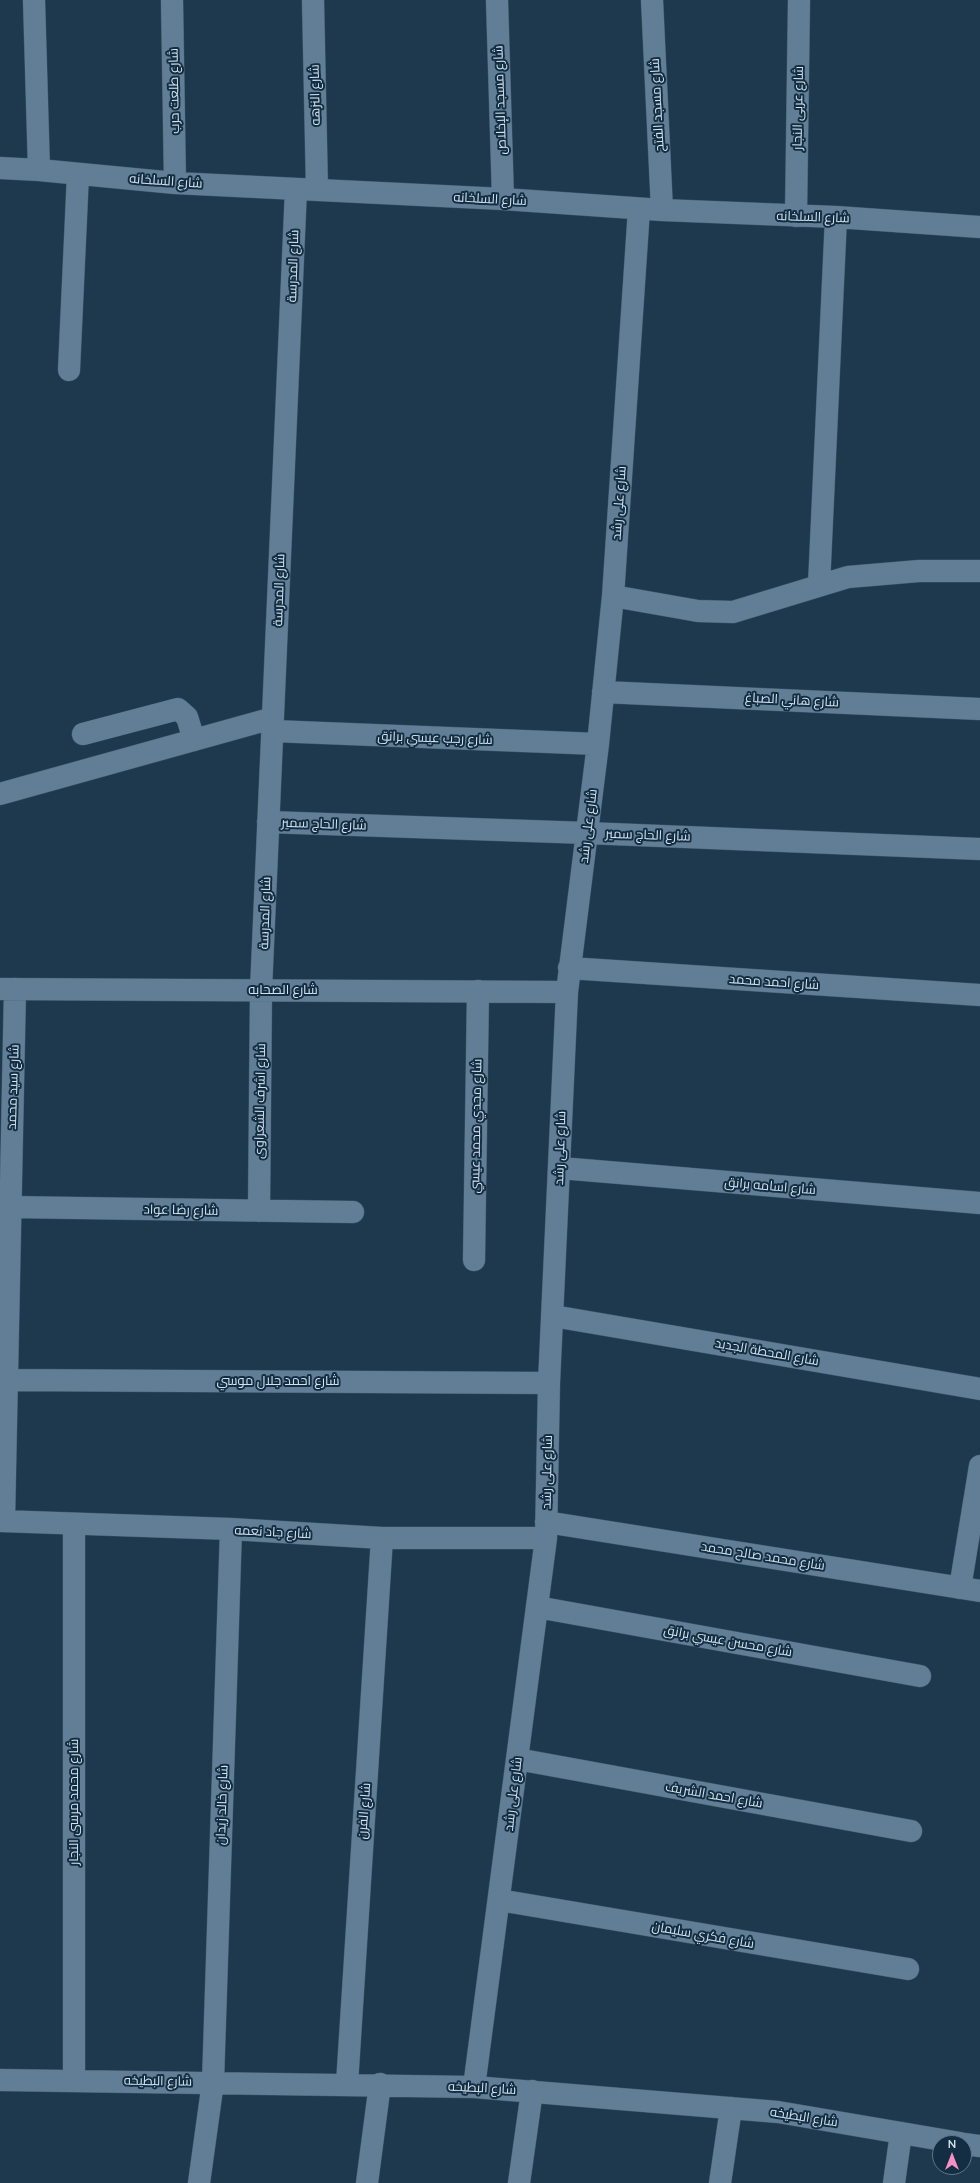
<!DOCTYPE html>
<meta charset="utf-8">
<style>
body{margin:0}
#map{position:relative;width:980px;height:2183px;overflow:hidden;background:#1e384d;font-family:Lato,sans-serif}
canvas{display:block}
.north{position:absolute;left:932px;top:2135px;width:40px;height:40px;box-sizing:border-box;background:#132e42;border:1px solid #607688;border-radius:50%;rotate:0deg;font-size:11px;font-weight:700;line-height:16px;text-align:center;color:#d3e3f0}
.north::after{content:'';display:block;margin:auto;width:14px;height:18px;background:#f98fc9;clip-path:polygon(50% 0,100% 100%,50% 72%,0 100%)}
</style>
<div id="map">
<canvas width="980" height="2183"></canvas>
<div class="north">N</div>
</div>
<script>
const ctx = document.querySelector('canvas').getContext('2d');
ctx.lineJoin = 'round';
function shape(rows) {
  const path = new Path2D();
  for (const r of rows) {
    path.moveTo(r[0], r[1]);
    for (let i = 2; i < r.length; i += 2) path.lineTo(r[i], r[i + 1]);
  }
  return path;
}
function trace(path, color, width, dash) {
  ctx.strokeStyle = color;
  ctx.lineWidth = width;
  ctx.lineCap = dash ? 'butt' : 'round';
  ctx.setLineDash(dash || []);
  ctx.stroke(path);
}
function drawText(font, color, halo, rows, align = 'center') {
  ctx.font = font + ' Lato,Cairo,sans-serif';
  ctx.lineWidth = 4;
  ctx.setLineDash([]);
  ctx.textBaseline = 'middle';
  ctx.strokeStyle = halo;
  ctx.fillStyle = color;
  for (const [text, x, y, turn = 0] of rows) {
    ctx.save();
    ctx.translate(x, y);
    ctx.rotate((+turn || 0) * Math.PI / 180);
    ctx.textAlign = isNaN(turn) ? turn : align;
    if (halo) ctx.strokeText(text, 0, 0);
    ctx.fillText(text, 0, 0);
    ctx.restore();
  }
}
const minor = shape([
 [34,0,39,170],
 [172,0,175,183],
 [313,0,317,190],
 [497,0,503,199],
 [652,0,662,210],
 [0,168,39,170,175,183,503,199,662,210,836,217,980,227],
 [796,216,799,0],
 [69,370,78,174],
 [819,585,836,217],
 [613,596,698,611,733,612,848,577,919,571,980,571],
 [603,692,980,709],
 [273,731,598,744],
 [83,734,178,709,187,717,194,740],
 [0,794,273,718],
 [268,822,587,833,980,849],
 [569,968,980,995],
 [0,989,567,992],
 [560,1168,980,1203],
 [9,1207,353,1212],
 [259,1211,261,990,296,189],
 [474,1260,478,991],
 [553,1316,980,1389],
 [7,1380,549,1383],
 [0,1521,231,1529,382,1538,546,1538],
 [4,1521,15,989],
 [546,1522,980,1591],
 [74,1524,74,2081],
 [960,1588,980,1466],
 [537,1607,920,1676],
 [517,1759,911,1831],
 [499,1900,908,1969],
 [0,2080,474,2087,778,2112,960,2143],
 [347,2084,382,1538],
 [474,2087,546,1538,549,1383,567,992,598,744,613,596,639,209],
 [964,2144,980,2146],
 [199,2183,213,2082,231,1529],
 [367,2183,380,2084],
 [519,2183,532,2091],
 [720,2183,731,2108],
 [894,2183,901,2133]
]);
trace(minor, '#3e5667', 23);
trace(minor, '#617e96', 22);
drawText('13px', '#d3e3f0', '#132e42', [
 ["شارع طلعت حرب",174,91,-91],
 ["شارع النزهه",315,95,-91],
 ["شارع مسجد الإخلاص",500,100,-92],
 ["شارع مسجد الفتح",657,105,-93],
 ["شارع عربى النجار",798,108,-89],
 ["شارع السلخانه",166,181,4],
 ["شارع السلخانه",490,199,3],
 ["شارع السلخانه",813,217,2],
 ["شارع المدرسة",293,266,-88],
 ["شارع على رشد",619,503,-86],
 ["شارع المدرسة",279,590,-88],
 ["شارع هاني الصباغ",792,700,3],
 ["شارع رجب عيسي برانق",435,738,2],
 ["شارع الحاج سمير",324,824,2],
 ["شارع على رشد",588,826,-83],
 ["شارع الحاج سمير",648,835,2],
 ["شارع المدرسة",265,913,-88],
 ["شارع احمد محمد",774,982,4],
 ["شارع الصحابه",283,990],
 ["شارع سيد محمد",13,1087,-88],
 ["شارع اشرف الشعراوى",260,1101,-89],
 ["شارع مجدي محمد عيسي",476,1126,-89],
 ["شارع على رشد",560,1148,-88],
 ["شارع اسامه برانق",770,1186,5],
 ["شارع رضا عواد",181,1210,1],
 ["شارع المحطة الجديد",767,1352,10],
 ["شارع احمد جلال موسي",278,1381],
 ["شارع على رشد",547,1472,-89],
 ["شارع جاد نعمه",273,1532,3],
 ["شارع محمد صالح محمد",763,1556,9],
 ["شارع محسن عيسي برانق",728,1641,10],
 ["شارع على رشد",513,1794,-83],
 ["شارع احمد الشريف",714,1795,10],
 ["شارع محمد مرسى النجار",74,1802,-90],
 ["شارع خالد زيدان",222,1805,-88],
 ["شارع الفرن",364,1811,-86],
 ["شارع فكري سليمان",703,1935,10],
 ["شارع البطيخه",158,2081,1],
 ["شارع البطيخه",482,2088,3],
 ["شارع البطيخه",804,2117,9]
]);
</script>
